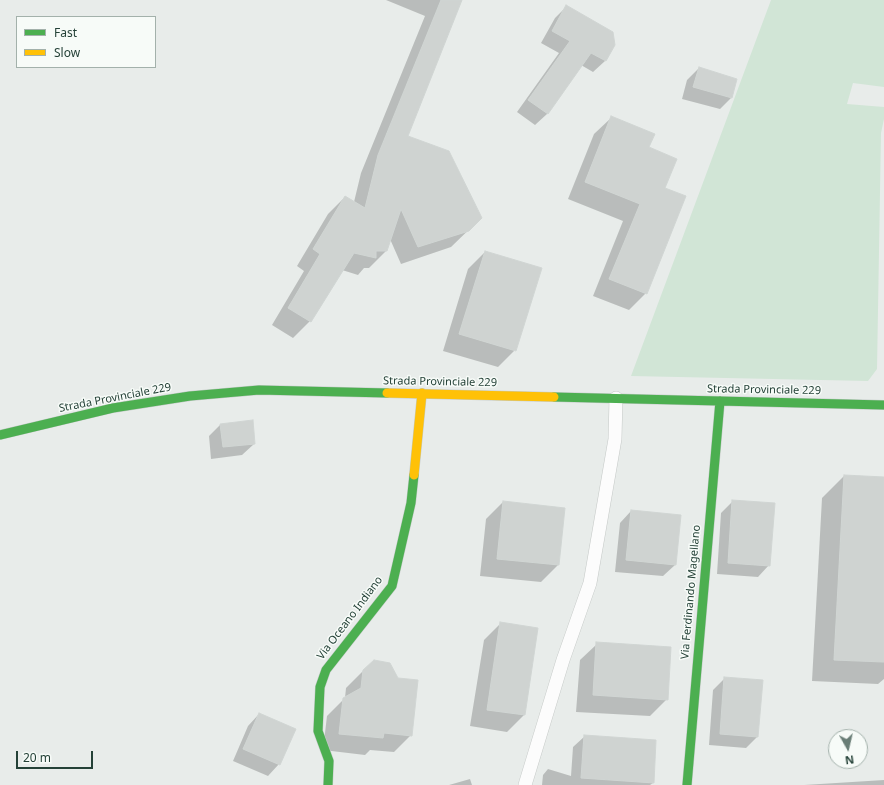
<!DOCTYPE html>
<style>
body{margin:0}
#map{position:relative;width:884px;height:785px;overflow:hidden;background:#e8ecea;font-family:"Noto Sans",sans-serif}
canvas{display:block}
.legend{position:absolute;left:16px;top:16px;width:140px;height:52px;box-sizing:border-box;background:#f7fbf8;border:1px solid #a3b1ab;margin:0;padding:5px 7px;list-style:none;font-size:12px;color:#244137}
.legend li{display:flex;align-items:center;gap:8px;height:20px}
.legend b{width:20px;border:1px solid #a3b1ab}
.north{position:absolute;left:828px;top:729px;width:40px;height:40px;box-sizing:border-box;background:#f7fbf8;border:1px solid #a3b1ab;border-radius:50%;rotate:172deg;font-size:11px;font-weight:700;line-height:16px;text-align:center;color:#244137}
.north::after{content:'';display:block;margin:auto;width:14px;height:18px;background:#697d76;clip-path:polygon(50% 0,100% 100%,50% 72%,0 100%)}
.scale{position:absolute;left:16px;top:751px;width:77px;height:18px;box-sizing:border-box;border:2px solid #244137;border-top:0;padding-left:5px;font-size:12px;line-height:14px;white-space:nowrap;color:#244137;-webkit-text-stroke:3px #f7fbf8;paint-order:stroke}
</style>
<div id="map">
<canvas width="884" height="785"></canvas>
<ul class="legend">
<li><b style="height:5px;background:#4caf50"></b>Fast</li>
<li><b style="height:5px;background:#ffc107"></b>Slow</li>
</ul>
<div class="north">N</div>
<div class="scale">20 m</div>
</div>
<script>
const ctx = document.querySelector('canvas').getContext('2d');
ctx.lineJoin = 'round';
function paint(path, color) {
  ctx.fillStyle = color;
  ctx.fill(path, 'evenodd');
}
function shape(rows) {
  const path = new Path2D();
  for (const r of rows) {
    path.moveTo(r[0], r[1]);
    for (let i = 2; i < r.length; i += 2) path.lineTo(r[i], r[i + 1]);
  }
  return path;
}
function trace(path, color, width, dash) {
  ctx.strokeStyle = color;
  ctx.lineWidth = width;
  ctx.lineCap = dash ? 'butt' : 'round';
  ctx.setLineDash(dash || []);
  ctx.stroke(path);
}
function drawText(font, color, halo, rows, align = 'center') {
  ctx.font = font + ' "Noto Sans",sans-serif';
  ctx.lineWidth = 3;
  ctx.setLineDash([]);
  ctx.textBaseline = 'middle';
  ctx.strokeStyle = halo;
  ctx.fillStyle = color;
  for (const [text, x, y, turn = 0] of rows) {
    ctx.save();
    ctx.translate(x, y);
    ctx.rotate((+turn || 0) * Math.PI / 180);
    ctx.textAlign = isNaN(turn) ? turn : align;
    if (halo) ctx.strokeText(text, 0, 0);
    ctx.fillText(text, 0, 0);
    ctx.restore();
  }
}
paint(shape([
 [771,0,884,0,884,87,853,83,847,104,884,107,884,119,881,133,877,369,868,381,631,376]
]), '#d1e5d6');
paint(shape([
 [386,0,461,0,406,136,481,218,451,247,401,264,390,239,386,251,369,268,364,268,358,275,342,270,310,321,293,338,272,325,304,271,297,266,328,214,345,197,354,202,361,173,425,16],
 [566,7,614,45,605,61,593,72,581,65,547,114,535,125,517,112,559,53,541,43,555,18],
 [699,68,731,98,720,109,682,99,687,80],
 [611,118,664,188,646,293,629,310,593,296,623,221,568,199,594,134],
 [485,252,515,350,498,367,443,351,468,269],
 [220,425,254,444,242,455,211,459,209,436],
 [844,476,884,478,884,679,878,684,812,681,822,498],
 [733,501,769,565,758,577,717,574,721,513],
 [503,502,564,509,558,565,541,582,480,576,486,519],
 [631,511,675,565,663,576,615,572,620,523],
 [501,623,537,629,524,715,507,732,470,726,484,640],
 [597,644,667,699,650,716,576,712,580,660],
 [364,670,411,735,394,752,370,750,365,755,323,750,327,716,345,698,346,688],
 [725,678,757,737,746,748,709,745,713,690],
 [259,714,279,764,268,776,233,761,248,726],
 [585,736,653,783,650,785,542,785,543,775,548,769,571,776,573,747],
 [470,779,472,785,449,785],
 [884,780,884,785,804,785]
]), '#0003');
const building = shape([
 [441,0,462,0,408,136,449,151,482,218,469,231,418,247,401,209,387,251,376,251,376,258,354,253,311,322,288,308,320,254,313,249,345,196,365,208,378,155,441,0],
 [566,5,613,32,615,45,606,61,591,53,548,114,528,100,570,41,552,31,566,5],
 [699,67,737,79,732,98,693,87,699,67],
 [611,116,655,134,649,147,677,159,665,188,686,196,647,294,609,279,640,204,585,182,611,116],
 [485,251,542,268,516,351,459,334,485,251],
 [253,420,255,444,223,447,220,424,253,420],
 [844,475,884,477,884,662,834,660,844,475],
 [732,500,775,503,770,566,728,563,732,500],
 [503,501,565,508,559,565,497,559,503,501],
 [631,510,681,515,676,565,626,560,631,510],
 [500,622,538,628,525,715,487,710,500,622],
 [596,642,671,647,668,700,593,695,596,642],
 [374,660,390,663,398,678,418,680,412,736,384,733,383,738,339,734,343,698,361,688,363,670,374,660],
 [724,677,763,680,758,737,720,734,724,677],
 [259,713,296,729,280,765,243,749,259,713],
 [584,735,656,740,654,783,581,778,584,735]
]);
paint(building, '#cfd3d1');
trace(building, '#d0d5d3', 1);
const lane = shape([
 [525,785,563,660,590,583,615,439,616,398]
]);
const fast = shape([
 [554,397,884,405],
 [0,435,113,408,190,396,259,390,387,393],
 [328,785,329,761,318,731,320,687,326,670,392,586,411,503,414,475],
 [687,785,720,401]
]);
const slow = shape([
 [387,393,554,397],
 [414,475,422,393]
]);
trace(lane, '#c5c9c7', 14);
trace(fast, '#c3cac7', 10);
trace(slow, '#c3cac7', 10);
trace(lane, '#fcfcfc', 13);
trace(fast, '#4caf50', 9);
trace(slow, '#ffc107', 9);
drawText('11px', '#244137', '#f7fbf8', [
 ["Strada Provinciale 229",440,382,1],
 ["Strada Provinciale 229",764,390,1],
 ["Strada Provinciale 229",115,398,-11],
 ["Via Ferdinando Magellano",691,592,-85],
 ["Via Oceano Indiano",350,618,-53]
]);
</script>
